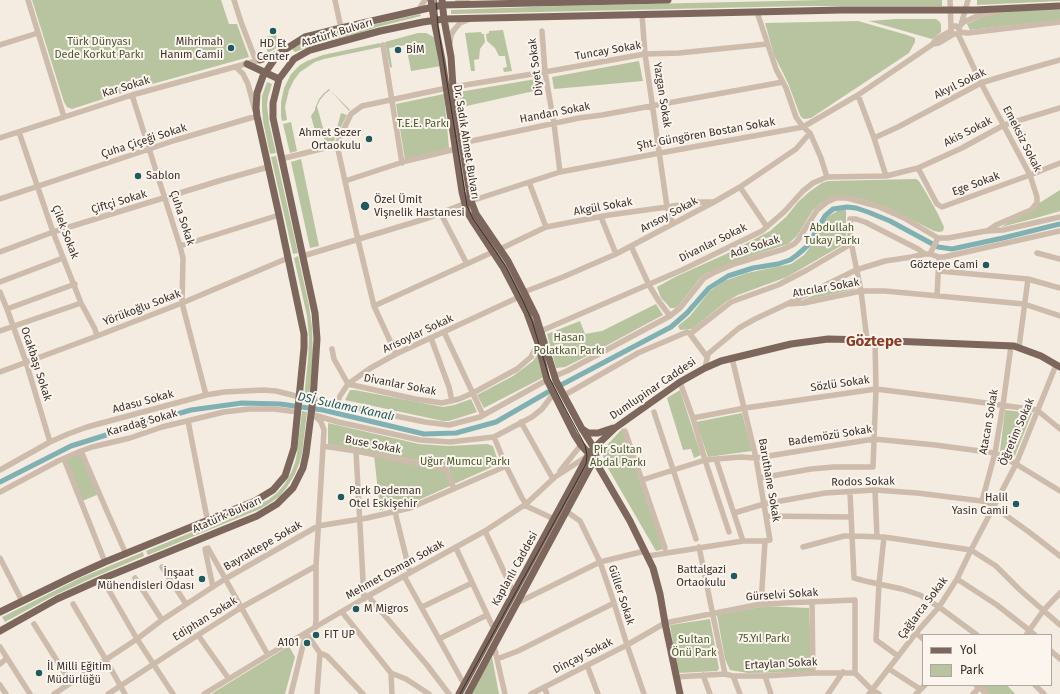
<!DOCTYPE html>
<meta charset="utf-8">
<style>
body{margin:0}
#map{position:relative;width:1060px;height:694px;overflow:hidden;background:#f4ebe1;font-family:"Fira Sans",sans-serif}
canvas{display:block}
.legend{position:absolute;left:922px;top:634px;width:130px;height:52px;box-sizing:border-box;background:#fbf5ee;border:1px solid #aea6a0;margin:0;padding:5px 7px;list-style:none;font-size:12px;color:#3b302b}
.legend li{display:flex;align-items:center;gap:8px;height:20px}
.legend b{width:20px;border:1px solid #aea6a0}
</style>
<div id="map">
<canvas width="1060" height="694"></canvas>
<ul class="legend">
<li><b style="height:5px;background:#7d675c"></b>Yol</li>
<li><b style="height:11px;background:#b8c4a0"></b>Park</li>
</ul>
</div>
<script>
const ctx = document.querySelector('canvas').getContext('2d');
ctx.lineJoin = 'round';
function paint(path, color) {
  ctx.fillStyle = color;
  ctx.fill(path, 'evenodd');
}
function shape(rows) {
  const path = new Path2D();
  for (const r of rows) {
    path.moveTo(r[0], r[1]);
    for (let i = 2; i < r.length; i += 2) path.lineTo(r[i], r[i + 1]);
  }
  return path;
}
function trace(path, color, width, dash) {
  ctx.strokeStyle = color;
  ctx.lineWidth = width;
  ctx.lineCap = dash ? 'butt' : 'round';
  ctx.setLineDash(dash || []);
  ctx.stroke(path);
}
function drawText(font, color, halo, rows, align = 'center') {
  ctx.font = font + ' "Fira Sans",sans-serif';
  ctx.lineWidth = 4;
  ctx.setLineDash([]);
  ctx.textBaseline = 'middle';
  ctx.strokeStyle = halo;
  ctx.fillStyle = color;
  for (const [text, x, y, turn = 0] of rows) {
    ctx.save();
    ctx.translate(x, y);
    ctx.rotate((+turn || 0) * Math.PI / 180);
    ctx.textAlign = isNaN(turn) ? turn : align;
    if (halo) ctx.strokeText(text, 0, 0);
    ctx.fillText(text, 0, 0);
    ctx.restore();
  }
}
paint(shape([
 [32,0,221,0,229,24,237,24,249,57,131,90,72,109,67,107,64,102],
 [823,0,942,0,942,6,803,6,451,14,451,10,559,6],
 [977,0,1060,0,1060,1,977,5],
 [1060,10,1060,20,970,30,967,24,982,17,994,13,1007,11],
 [420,14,421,16,377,27,360,33,318,43,295,52,292,49,307,40],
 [896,19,936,19,940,22,941,25,941,32,932,39,869,21],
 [858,21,907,35,915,38,915,42,909,53,811,118,805,119,802,118,800,115,788,83,774,55,765,23],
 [503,30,512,71,504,72,503,68,507,67,505,56,499,56,495,48,487,41,486,34,489,33,489,31],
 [481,32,482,34,484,34,485,42,480,49,479,59,474,60,475,71,471,71,465,33],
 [418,33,426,33,432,36,435,38,441,66,411,71,406,45,389,48,392,67,390,68,385,42],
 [276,35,279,45,275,49,268,53,263,38],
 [380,43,381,47,324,59,315,62,300,72,294,80,289,90,285,107,287,120,282,121,281,116,281,102,284,88,291,74,300,65,307,61,323,55],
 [639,61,643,81,554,89,552,77],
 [542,78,543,89,462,107,459,92],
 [267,82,272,84,268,97,267,105,269,123,276,153,270,154,263,121,262,109,262,96],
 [329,89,350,110,349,111,330,90,325,94,320,100,317,106,324,132,335,135,341,113,347,115,334,141,325,144,323,131,320,129,315,131,311,116,315,110,315,108,319,99,324,93],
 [444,94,449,148,405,160,396,104],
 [291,122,297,151,290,153,283,124],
 [276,156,298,253,293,254,271,157],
 [301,159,319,246,310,248,291,162],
 [916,179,919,181,928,196,938,214,944,227,943,231,939,232,934,231,888,208,865,200,848,196,835,196,821,203,813,210,797,236,788,244,751,256,707,273,701,277,678,306,675,308,670,308,667,304,661,298,657,287,675,277,726,254,770,231,786,217,798,202,809,192,822,183,828,181],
 [1060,190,1060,211,1036,218,1001,227],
 [839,210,846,210,846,243,787,277,738,295,727,301,692,329,680,330,678,326,690,316,710,291,724,281,747,273,781,266,791,264,804,255,808,250,820,227,825,219,829,216],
 [298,256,309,305,312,327,313,357,309,399,304,398,308,359,309,338,307,316,294,258],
 [852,278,855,289,801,301],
 [656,304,663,315,587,356,565,367,556,368,547,334,580,321,585,334,602,331],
 [538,354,544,377,484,408,477,395,513,376,533,361],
 [350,390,355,390,443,407,454,405,471,399,477,412,449,421,443,421,345,400],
 [680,390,701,455,694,458,691,449,683,450,667,398],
 [1005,410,1032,413,1014,458,1000,451],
 [302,411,307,412,302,454,299,464,295,474,287,487,280,496,270,503,260,509,148,555,146,551,258,505,268,500,277,493,284,485,291,473,295,463,297,453],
 [742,413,752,451,708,457,696,422],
 [328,423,419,444,448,446,487,444,493,446,499,464,454,484,448,466,328,444],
 [623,428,665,548,664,549,656,551,609,470,603,456,607,445],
 [81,451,99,494,80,502,64,459],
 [374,455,446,469,452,485,410,504,380,510],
 [143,552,144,556,92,578,51,597,5,622,2,617,80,578],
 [765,606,809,608,812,672,748,673,730,670,725,659,717,615],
 [710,619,719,669,717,671,678,673,670,625],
 [289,646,295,657,285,694,211,694],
 [492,657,499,694,471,694],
 [982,685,1007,685,1015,694,987,694,979,688]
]), '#b8c4a0');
trace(shape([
 [561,385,671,327,687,313,709,288,728,276,753,268,778,264,790,260,797,255,804,249,808,245,825,216,833,209,847,207,856,208,868,212,890,221,938,247,952,249,1003,238,1060,224],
 [0,482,71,446,135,426,191,410,242,403,280,404,323,410,424,434,456,433,496,422,548,392]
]), '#7fb0b2', 5);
trace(shape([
 [28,0,64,117],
 [234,0,241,22,256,61],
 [335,0,341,28],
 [458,0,469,3],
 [950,0,951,29],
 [416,10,419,9,425,0],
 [757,12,776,69,786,88,796,117,803,127,810,133,821,158,827,177],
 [642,15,645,54,667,207,673,224],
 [962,23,975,17,998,11],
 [961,25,968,0],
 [542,31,545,72,554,124,560,172],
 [959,32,968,33,1060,22],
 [958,34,981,83,1030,175,1037,197,1037,203,1031,210,996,225,987,231],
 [450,43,451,35,454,30,460,23,468,20],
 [933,44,939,43,954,34,958,34,960,31,959,29,956,26,953,26,951,29,951,32,954,34],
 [0,45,38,33],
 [383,45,402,163],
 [453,87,545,72,645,54,679,53,767,44],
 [132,95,180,246,183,258,182,303,206,395],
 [858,95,874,138,886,176],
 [19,132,53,232,81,303,95,329,97,336],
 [0,138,132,95,260,60],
 [874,138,898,127,981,83,1007,75,1060,60],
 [462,143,579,118,602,115,783,82],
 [281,159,337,145],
 [918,168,937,204,942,207,1030,175,1060,163],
 [345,181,406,161,456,149],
 [529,182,546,227],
 [740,187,767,227],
 [0,199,176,140,257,116,254,107,248,84,243,74,236,67],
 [441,214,467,264],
 [601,217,616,254],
 [180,246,279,215],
 [631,246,649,285,658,300,670,316],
 [500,249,546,227,609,215,667,207,698,202,713,202],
 [0,252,53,232,222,180,268,167],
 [1037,253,1060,259],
 [930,254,938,238],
 [303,256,428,218,471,201,560,172,660,153,803,127,858,95,933,44,936,39,951,31],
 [939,271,1028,279,1060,288],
 [0,282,63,258],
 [0,292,7,309,26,362,50,442],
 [524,292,563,277,616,254,714,202,740,187,796,149,810,133],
 [937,296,939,257],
 [789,303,856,270,885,261,912,257,925,254,930,254,939,257,944,257,1060,231],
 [374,306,493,252],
 [7,309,75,284],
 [0,331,81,303],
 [541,331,682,270,762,231,784,212,803,191,813,183,827,177,886,176,918,168,962,148,1004,125,1060,108],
 [444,332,483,415],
 [690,334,731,302,778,285,807,270,851,244],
 [690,334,707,357],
 [431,338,449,387,452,401],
 [867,340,861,291,850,237,850,219,856,219,865,222,918,249,925,254],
 [1019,347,1028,279],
 [332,349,334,359,348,384,415,399,442,403,459,399,473,393,517,369,531,357,538,343],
 [396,354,374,306,358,240,337,145,340,137,351,114,362,106,447,88],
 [732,358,756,458,770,540,765,541,761,604],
 [705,368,708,354,739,328,755,319,787,304,804,303,861,291,885,291,1024,304,1060,316],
 [0,372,97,336,182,303,288,258],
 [555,376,567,371,670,316,680,308,704,278,713,273,734,264,784,249,794,244,798,240,817,210,827,202,836,198,847,198,877,206,904,218,938,238,948,238,986,231,1003,230,1060,217],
 [680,382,693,418,705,460,716,459,743,541],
 [563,396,638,353,687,332,690,334],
 [313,399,425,422,449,425,480,417,547,380],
 [337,403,340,396,348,384,369,369,396,354,519,297],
 [654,412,696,539],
 [311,414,338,422,420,440,450,442,494,437,532,417,542,409,554,393],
 [693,418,745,408,876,389,964,400,1037,410,1060,429],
 [188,421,206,513,209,521],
 [521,422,553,479],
 [625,431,665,548],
 [494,437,506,466,522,498,526,504],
 [323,446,356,451,446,469,454,489],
 [81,451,106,509,126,554],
 [356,451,364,599],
 [64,459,105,562],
 [716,459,741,457,756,458,874,439,935,445,995,453,1016,464,1060,491],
 [0,470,50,442,68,434,87,427,206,395,224,392,263,390,276,391,300,397],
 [560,471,581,445],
 [760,478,811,469,834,467,873,467,876,389,875,341],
 [642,480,705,460,729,532],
 [875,490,877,537],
 [0,492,58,461,81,451,92,447,130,438,162,427,224,412,249,409,274,409,298,412],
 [850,492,854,578,865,581,902,589,920,595,939,607,977,635],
 [982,501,995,453,1003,405,1011,346],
 [524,505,554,519],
 [566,511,580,521,600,562,614,603,627,645,644,694],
 [395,512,410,573],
 [734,513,764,504,825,493,875,490,917,493,982,501,994,507,1029,532,1060,556],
 [766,516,851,517],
 [485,531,514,593],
 [884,537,879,584,876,640,898,656],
 [699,547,725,674],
 [803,547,844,536,852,536,884,537,971,550,996,566,1020,590,1060,625],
 [456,548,492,625],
 [648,556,743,541,765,541],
 [0,558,22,601],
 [162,567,186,604],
 [404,576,464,684],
 [104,578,107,587,137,639,173,694],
 [135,578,162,620],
 [957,579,997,605,1029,630,1035,635],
 [213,587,205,549,208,548,268,655],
 [368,596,427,665,449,694],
 [812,602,813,673],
 [517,603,600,562,645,551],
 [73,604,106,660,125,694],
 [422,607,472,583],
 [342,612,391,673,406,679,429,694],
 [34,624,71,683],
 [315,628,316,620,316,566,324,430,321,422,315,416],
 [306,633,320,653,317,694],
 [916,633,923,639],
 [198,635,229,679],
 [1026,635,1043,611,1060,593],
 [439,639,487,615],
 [494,646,505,694],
 [0,647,30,694],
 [1051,651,1060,659],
 [320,653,327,656,363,694],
 [497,659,518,651,614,603],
 [0,664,7,658],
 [587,665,598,694],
 [889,669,920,689],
 [391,673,392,694],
 [703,675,710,694],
 [733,676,740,694],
 [765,676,771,694],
 [676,677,725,674,733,676,765,676,813,673,855,673,872,690,879,694],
 [0,685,6,694],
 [976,685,987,694],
 [1035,685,1044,694],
 [544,687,547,694],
 [54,694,137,639,162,620,225,579,318,526,367,518,410,508,506,466],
 [108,694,198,635,242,607,316,566],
 [204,694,268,655,368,596,485,531,526,504,555,477,589,455],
 [291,694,306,633],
 [531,694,627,645,665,623,761,604,855,600,855,673],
 [828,694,843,672],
 [869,694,916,633,939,607,957,579,971,550,1016,464,1056,365],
 [916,694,925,685],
 [973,694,982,685]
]), '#cdbbac', 5.5);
trace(shape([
 [431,0,434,20,442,60,462,192,467,212,472,220,503,267,527,313,538,343,547,380,574,434,581,445,594,459,630,521,653,568,660,594,665,623,680,694],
 [442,0,444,19,451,57,453,87,471,201,476,214,508,261,524,292,536,316,556,381,582,429,594,448,596,456,468,694],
 [260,60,278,54],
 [247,64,279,79],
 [582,429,588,433,598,433,613,428],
 [0,612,74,576,105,562,255,501,273,490,285,476,294,448,304,348,304,334,279,215,257,116,256,108,257,93,263,76,278,54,305,37,341,28,442,5,668,0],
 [0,631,57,599,104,578,257,516,277,504,293,488,303,468,306,454,313,399,317,339,315,313,273,118,273,103,279,79,294,59,310,50,380,31,423,22,444,19,842,10,975,10,1060,6],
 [459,694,589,454,594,448,615,428,680,382,705,368,721,361,791,344,828,339,867,340,1014,346,1041,356,1060,367]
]), '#7d675c', 7);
trace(shape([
 [436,0,438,27,467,206,473,219,496,252,506,267,523,301,532,321,549,377,566,410,585,445,587,455,586,464,579,477,460,694]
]), '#3b302b', 1);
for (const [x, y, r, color] of [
 [273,31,4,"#1f5a5e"],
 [231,48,4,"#1f5a5e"],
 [398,50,4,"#1f5a5e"],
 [369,139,4,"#1f5a5e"],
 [138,176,4,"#1f5a5e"],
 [365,206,5,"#1f5a5e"],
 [986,265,4,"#1f5a5e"],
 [341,497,4,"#1f5a5e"],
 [1016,504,4,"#1f5a5e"],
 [734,576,4,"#1f5a5e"],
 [202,579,4,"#1f5a5e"],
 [356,609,4,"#1f5a5e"],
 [316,635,4,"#1f5a5e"],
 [307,643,4,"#1f5a5e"],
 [39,673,4,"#1f5a5e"]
]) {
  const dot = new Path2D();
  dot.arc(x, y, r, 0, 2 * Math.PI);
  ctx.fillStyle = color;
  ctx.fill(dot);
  trace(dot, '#fbf5ee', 1.5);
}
drawText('11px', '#3b302b', '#fbf5ee', [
 ["Atatürk Bulvarı",337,33,-17],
 ["Tuncay Sokak",608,51,-10],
 ["Diyet Sokak",536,67,-97],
 ["Akyıl Sokak",960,84,-26],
 ["Kar Sokak",126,87,-17],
 ["Yazgan Sokak",662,95,81],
 ["Handan Sokak",555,113,-11],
 ["Akis Sokak",968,132,-27],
 ["Şht. Güngören Bostan Sokak",706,134,-10],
 ["Emeksiz Sokak",1022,139,63],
 ["Çuha Çiçeği Sokak",144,141,-18],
 ["Dr. Sadık Ahmet Bulvarı",466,142,81],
 ["Ege Sokak",976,184,-20],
 ["Çiftçi Sokak",119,202,-17],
 ["Akgül Sokak",603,207,-10],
 ["Arısoy Sokak",669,215,-28],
 ["Çuha Sokak",182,218,72],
 ["Çilek Sokak",65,232,69],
 ["Divanlar Sokak",713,243,-26],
 ["Ada Sokak",755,247,-18],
 ["Atıcılar Sokak",826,288,-10],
 ["Yörükoğlu Sokak",142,308,-21],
 ["Arısoylar Sokak",418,334,-25],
 ["Ocakbaşı Sokak",36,364,72],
 ["Sözlü Sokak",840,384,-8],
 ["Divanlar Sokak",400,385,11],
 ["Dumlupinar Caddesi",653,389,-34],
 ["Adasu Sokak",143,402,-15],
 ["Atacan Sokak",989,422,-80],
 ["Karadağ Sokak",142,423,-16],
 ["Öğretim Sokak",1017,432,-67],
 ["Bademözü Sokak",830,436,-9],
 ["Buse Sokak",373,445,11],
 ["Baruthane Sokak",769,480,80],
 ["Rodos Sokak",863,482,-1],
 ["Atatürk Bulvarı",227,515,-24],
 ["Bayraktepe Sokak",263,546,-30],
 ["Kaplanlı Caddesi",515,569,-61],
 ["Mehmet Osman Sokak",395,570,-29],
 ["Güller Sokak",621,595,72],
 ["Gürselvi Sokak",782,595,-4],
 ["Çağlarca Sokak",923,608,-53],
 ["Ediphan Sokak",205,619,-32],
 ["Dinçay Sokak",583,656,-27],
 ["Ertaylan Sokak",781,664,-3]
]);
drawText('11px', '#4a5a2e', '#fbf5ee', [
 ["Türk Dünyası",99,42],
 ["Dede Korkut Parkı",99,55],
 ["T.E.E. Parkı",423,124],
 ["Abdullah",832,228],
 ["Tukay Parkı",832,241],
 ["Hasan",569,338],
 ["Polatkan Parkı",569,351],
 ["Pir Sultan",618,450],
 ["Abdal Parkı",618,463],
 ["Uğur Mumcu Parkı",465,462],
 ["75.Yıl Parkı",764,639],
 ["Sultan",694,640],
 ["Önü Park",694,653]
]);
drawText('11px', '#3b302b', '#fbf5ee', [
 ["Mihrimah",223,42],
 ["Hanım Camii",223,55],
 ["HD Et",273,44,"center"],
 ["Center",273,57,"center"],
 ["BİM",406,50,"left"],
 ["Ahmet Sezer",361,133],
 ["Ortaokulu",361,146],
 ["Sablon",146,176,"left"],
 ["Özel Ümit",374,200,"left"],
 ["Vişnelik Hastanesi",374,213,"left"],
 ["Göztepe Cami",978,265],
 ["Park Dedeman",349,491,"left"],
 ["Otel Eskişehir",349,504,"left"],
 ["Halil",1008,498],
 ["Yasin Camii",1008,511],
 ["Battalgazi",726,570],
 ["Ortaokulu",726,583],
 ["İnşaat",194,573],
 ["Mühendisleri Odası",194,586],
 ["M Migros",364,609,"left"],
 ["FIT UP",324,635,"left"],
 ["A101",299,643],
 ["İl Milli Eğitim",47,667,"left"],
 ["Müdürlüğü",47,680,"left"]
], 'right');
drawText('italic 12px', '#1f5a5e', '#fbf5ee', [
 ["DSİ Sulama Kanalı",346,407,12]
]);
drawText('bold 15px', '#8c3b22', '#fbf5ee', [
 ["Göztepe",874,342]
]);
</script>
